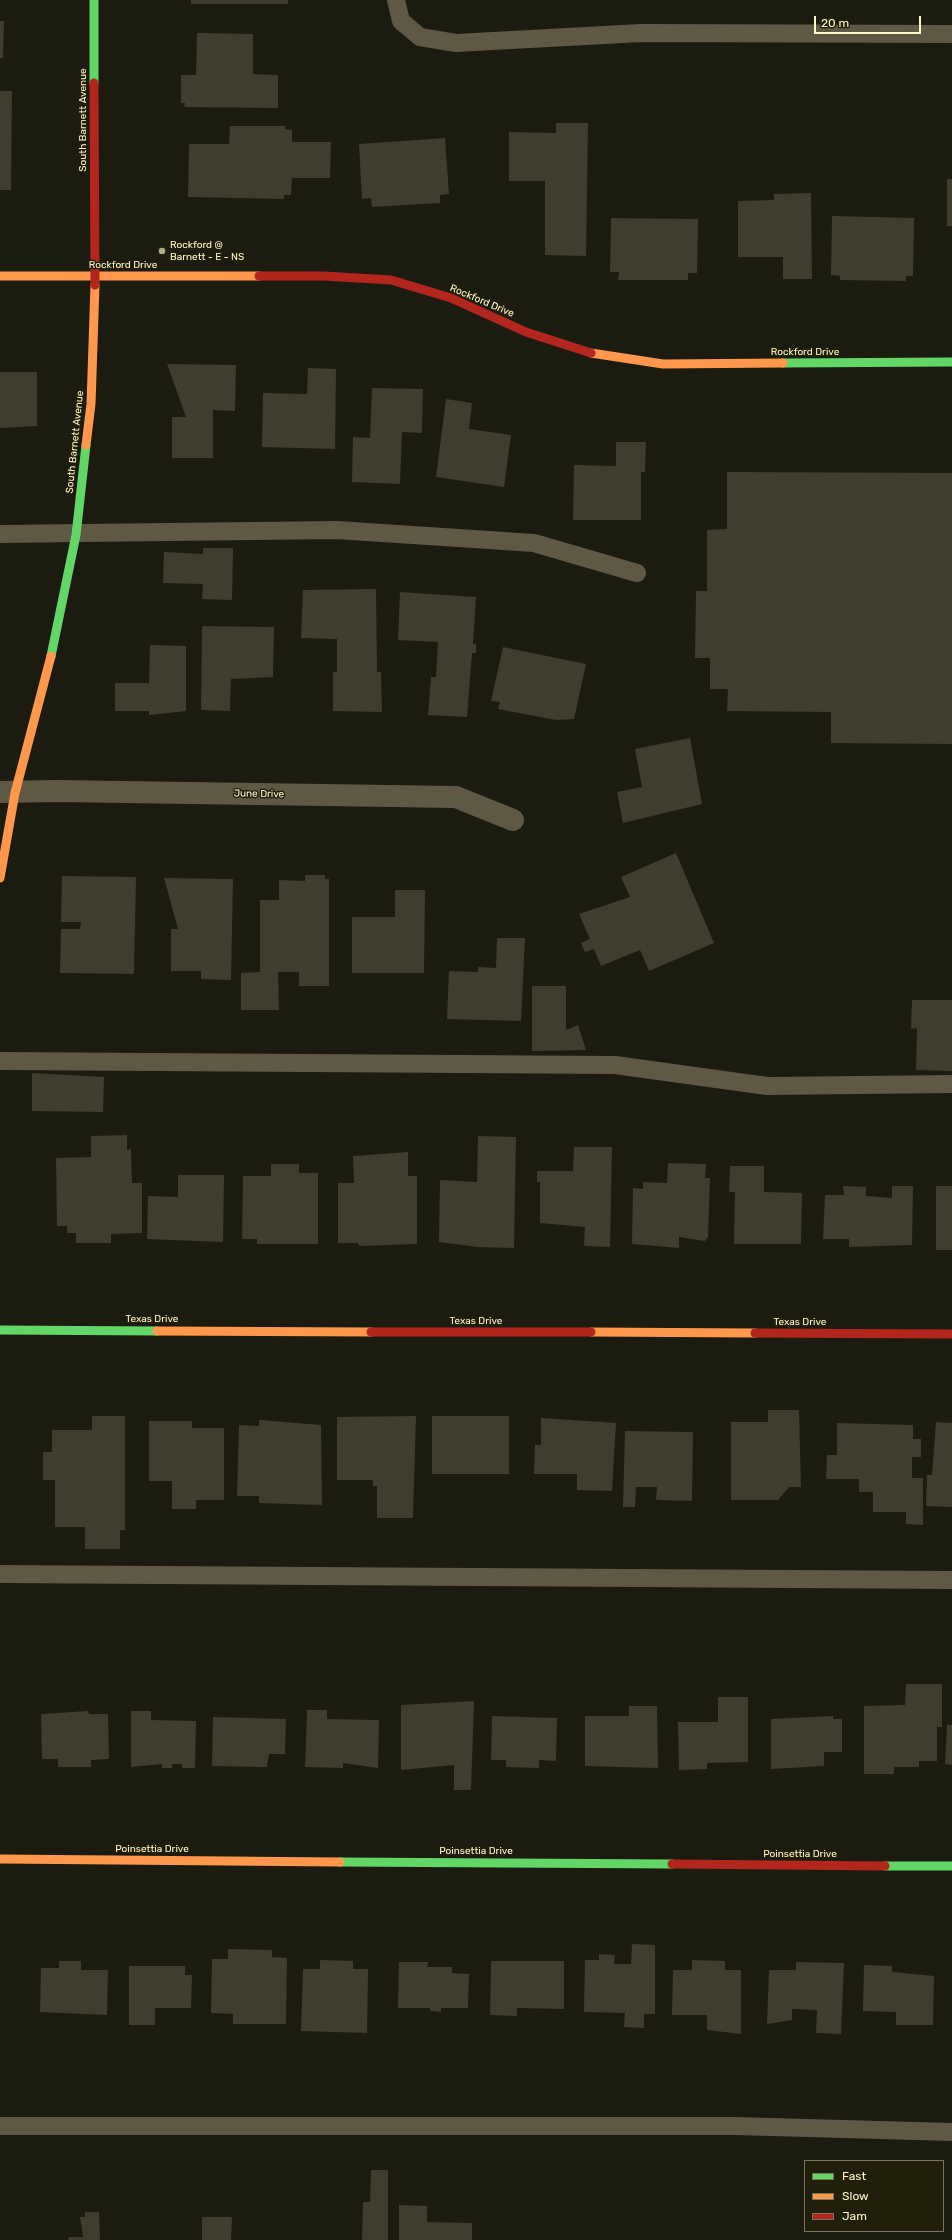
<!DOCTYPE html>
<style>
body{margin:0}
#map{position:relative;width:952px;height:2240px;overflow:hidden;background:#1c1b10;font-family:Rubik,sans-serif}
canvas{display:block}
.legend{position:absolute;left:804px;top:2160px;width:140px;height:72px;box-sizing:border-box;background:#211f0b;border:1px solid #7a7558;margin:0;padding:5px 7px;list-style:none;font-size:12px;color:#fff7cc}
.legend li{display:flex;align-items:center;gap:8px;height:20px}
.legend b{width:20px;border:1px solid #7a7558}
.scale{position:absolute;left:814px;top:16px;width:107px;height:18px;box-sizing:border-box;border:2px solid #fff7cc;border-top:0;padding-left:5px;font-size:12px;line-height:14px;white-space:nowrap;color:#fff7cc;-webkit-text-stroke:3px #211f0b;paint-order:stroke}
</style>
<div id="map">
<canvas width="952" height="2240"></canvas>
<ul class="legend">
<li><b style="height:5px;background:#63d668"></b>Fast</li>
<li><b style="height:5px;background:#ff974d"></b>Slow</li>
<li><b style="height:5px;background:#b3261e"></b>Jam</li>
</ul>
<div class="scale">20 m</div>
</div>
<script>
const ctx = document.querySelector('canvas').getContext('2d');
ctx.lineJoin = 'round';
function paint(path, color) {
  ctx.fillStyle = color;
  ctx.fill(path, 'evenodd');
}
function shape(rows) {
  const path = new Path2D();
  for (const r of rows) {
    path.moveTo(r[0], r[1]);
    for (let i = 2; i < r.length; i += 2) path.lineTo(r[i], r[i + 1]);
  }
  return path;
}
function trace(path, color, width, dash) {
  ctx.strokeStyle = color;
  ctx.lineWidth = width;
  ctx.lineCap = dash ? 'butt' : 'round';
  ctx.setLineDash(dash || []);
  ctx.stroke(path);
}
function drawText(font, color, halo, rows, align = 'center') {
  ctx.font = font + ' Rubik,sans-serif';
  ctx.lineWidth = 3;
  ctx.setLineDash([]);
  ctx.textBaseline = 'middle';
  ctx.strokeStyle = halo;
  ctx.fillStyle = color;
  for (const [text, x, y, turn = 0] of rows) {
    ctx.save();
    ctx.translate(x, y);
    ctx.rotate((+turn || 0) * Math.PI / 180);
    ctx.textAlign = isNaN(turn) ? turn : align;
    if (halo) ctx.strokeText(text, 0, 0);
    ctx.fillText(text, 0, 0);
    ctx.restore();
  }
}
paint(shape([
 [191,0,288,0,288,4,191,4],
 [0,21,4,21,3,58,0,58],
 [197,33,253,34,253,74,278,75,278,108,184,107,185,103,181,103,181,75,196,75],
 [0,91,12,91,11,190,0,190],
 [556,123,588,123,586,256,545,255,545,181,509,181,509,132,556,133],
 [230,126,285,126,285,129,292,130,292,142,331,142,330,178,292,178,291,195,284,195,284,199,188,197,189,144,229,144],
 [445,138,449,194,440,195,440,203,372,207,371,198,362,199,359,144],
 [947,179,952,179,952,226,947,226],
 [811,193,812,279,783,279,783,257,738,257,738,201,774,200,774,194],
 [832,216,914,218,913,276,906,276,906,281,840,280,840,276,831,275],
 [611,218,698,219,697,273,688,273,688,280,618,280,619,272,610,272],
 [167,364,236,365,235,411,213,410,213,458,172,458,172,417,186,417],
 [308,368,336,369,335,449,262,447,263,393,307,394],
 [0,372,37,372,37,426,0,428],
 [372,388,423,389,422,433,402,432,400,484,352,482,353,437,370,438],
 [446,399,472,403,469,429,511,435,504,487,436,477],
 [616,442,646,442,645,472,641,472,641,520,573,520,574,465,616,466],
 [727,472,952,473,952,744,831,743,831,712,727,711,728,689,710,689,710,658,695,658,696,591,707,591,707,530,727,529],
 [203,548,233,548,232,600,202,599,203,584,163,583,164,552,203,554],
 [376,589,377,672,381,672,382,712,333,711,333,672,337,672,337,639,301,638,303,590],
 [400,592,476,597,473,644,476,644,476,653,472,653,467,717,428,715,431,677,436,677,438,642,398,640],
 [202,626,274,627,273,677,231,679,230,711,201,710],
 [150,645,186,646,186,711,149,715,149,711,115,711,115,683,149,683],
 [503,647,586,664,574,719,556,720,498,709,500,702,491,701],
 [690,738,702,804,623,823,617,792,642,787,635,749],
 [676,853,714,943,649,971,640,950,601,966,594,949,585,952,581,943,590,939,579,914,630,897,621,877],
 [305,875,325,875,325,879,329,879,329,986,299,986,299,972,278,972,279,1010,241,1010,241,973,260,972,260,900,279,900,279,880,305,881],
 [62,876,136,877,134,974,60,973,61,929,80,929,81,922,61,922],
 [164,878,233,879,231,980,201,979,201,971,171,971,171,929,178,929],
 [395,890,425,890,424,973,352,973,352,917,395,917],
 [497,938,525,938,521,1021,447,1019,449,971,478,972,478,967,496,968],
 [532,986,566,986,566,1030,578,1025,586,1050,532,1051],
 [912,1000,952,1000,952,1071,916,1070,917,1028,911,1029],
 [32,1073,104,1077,103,1112,32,1111],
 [127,1135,127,1150,131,1149,132,1183,142,1183,142,1233,111,1234,111,1243,76,1243,76,1233,67,1233,67,1226,57,1226,56,1158,91,1157,91,1136],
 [478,1136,516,1137,514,1248,477,1247,439,1242,440,1180,477,1182],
 [574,1147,612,1147,610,1247,584,1246,585,1227,540,1223,540,1182,537,1182,537,1171,573,1171],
 [408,1152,408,1176,417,1176,417,1244,359,1246,358,1243,338,1243,338,1183,354,1183,353,1156],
 [668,1163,706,1164,705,1178,710,1178,708,1237,705,1241,679,1237,679,1248,632,1244,633,1188,643,1189,643,1182,667,1183],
 [271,1164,299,1164,299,1173,318,1173,318,1244,257,1244,257,1239,242,1239,243,1176,271,1176],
 [730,1166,764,1166,764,1192,802,1193,801,1244,734,1244,735,1192,729,1192],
 [178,1175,224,1175,223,1242,147,1239,148,1196,178,1197],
 [843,1186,866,1187,866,1196,892,1198,892,1186,913,1186,912,1245,849,1247,849,1239,823,1239,825,1195,844,1195],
 [936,1186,952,1186,952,1250,936,1250],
 [768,1410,799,1410,801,1487,789,1487,778,1500,731,1500,731,1422,768,1422],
 [92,1416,125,1416,125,1530,120,1530,120,1549,85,1549,85,1527,55,1527,55,1480,43,1480,43,1452,52,1452,52,1430,92,1430],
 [416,1416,413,1518,377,1518,377,1486,373,1486,373,1480,337,1480,337,1417],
 [432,1416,509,1416,509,1474,432,1474],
 [541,1418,616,1423,612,1491,577,1490,577,1474,534,1474,535,1445,541,1445],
 [259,1420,321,1425,322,1505,259,1503,259,1496,237,1496,239,1425,259,1426],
 [149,1421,192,1421,192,1428,224,1428,224,1500,196,1500,196,1509,172,1509,172,1481,149,1481],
 [936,1422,952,1423,952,1507,926,1506,927,1475,932,1475],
 [837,1423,913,1425,913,1439,921,1439,921,1457,912,1457,912,1478,923,1478,923,1525,906,1524,906,1512,873,1512,873,1492,859,1492,859,1479,826,1479,827,1455,837,1455],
 [625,1431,693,1432,692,1501,656,1500,657,1487,636,1487,635,1507,623,1507],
 [906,1684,942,1684,942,1727,937,1727,937,1761,919,1761,919,1767,894,1767,894,1774,864,1774,864,1706,905,1705],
 [718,1697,748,1697,748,1762,707,1763,707,1769,679,1770,678,1722,718,1722],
 [474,1701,471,1790,454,1790,454,1765,401,1770,401,1705],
 [629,1706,657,1706,658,1768,585,1766,585,1716,629,1716],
 [307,1710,327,1710,327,1719,379,1720,378,1768,343,1763,343,1768,305,1767],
 [88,1711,89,1714,108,1714,109,1759,91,1760,91,1767,58,1767,58,1759,42,1759,41,1714],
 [131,1711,151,1711,151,1720,196,1721,195,1768,182,1768,182,1764,172,1764,172,1768,162,1768,162,1764,131,1767],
 [492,1716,557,1718,556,1761,539,1760,539,1768,506,1767,506,1760,491,1760],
 [833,1716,833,1719,842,1719,842,1752,824,1752,824,1766,771,1769,771,1719],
 [213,1717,286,1719,285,1754,269,1754,267,1767,212,1766],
 [947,1725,952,1725,952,1765,945,1764],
 [632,1944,655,1945,655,2014,644,2014,644,2028,624,2027,625,2013,584,2012,585,1960,599,1960,599,1954,615,1955,614,1964,631,1964],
 [228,1949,272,1950,272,1957,287,1958,286,2024,233,2024,233,2014,211,2013,212,1959,228,1959],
 [320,1960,353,1961,353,1969,368,1969,367,2033,301,2031,303,1969,320,1969],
 [692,1960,725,1961,725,1970,741,1970,741,2034,707,2030,707,2015,672,2015,673,1970,692,1970],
 [59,1961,81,1961,81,1970,108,1970,107,2015,40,2012,41,1968,59,1968],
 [491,1961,564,1961,564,2009,517,2008,517,2016,490,2015],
 [399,1962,428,1962,427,1967,452,1967,452,1973,469,1974,468,2008,441,2008,441,2012,430,2011,430,2008,398,2008],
 [796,1962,844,1963,841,2034,816,2033,817,2010,792,2009,792,2020,767,2024,769,1970,796,1970],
 [864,1965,892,1966,892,1972,934,1976,933,2025,896,2025,896,2012,863,2011],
 [129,1966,185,1966,185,1975,192,1975,191,2008,155,2008,155,2025,129,2025],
 [371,2170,388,2170,388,2240,362,2240,363,2202,370,2202],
 [399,2205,427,2206,427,2222,472,2223,472,2240,399,2240],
 [85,2212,99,2212,100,2240,68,2240,69,2237,83,2237,80,2217,85,2217],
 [202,2217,232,2217,231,2240,202,2240]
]), '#3e3d2e');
trace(shape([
 [396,0,401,21,420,37,456,43,641,33,952,34],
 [0,534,337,530,534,543,637,573],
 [0,1061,615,1065,767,1086,952,1084],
 [0,1574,952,1580],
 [0,2126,735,2126,952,2132]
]), '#5e5844', 18);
trace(shape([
 [0,792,57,791,456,797,513,820]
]), '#5e5844', 22);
trace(shape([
 [94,0,94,83],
 [783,363,952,362],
 [51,656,76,535,86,445],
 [0,1330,157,1331],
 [340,1862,672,1864],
 [885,1866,952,1866]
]), '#63d668', 9);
trace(shape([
 [0,276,259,276],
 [591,353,663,364,783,363],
 [86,445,91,404,95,285],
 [0,878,15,793,51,656],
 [157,1331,371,1332],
 [591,1332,755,1333],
 [0,1859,340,1862]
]), '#ff974d', 9);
trace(shape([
 [94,83,95,285],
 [259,276,324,276,391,280,451,298,526,332,591,353],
 [371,1332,591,1332],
 [755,1333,952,1334],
 [672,1864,885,1866]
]), '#b3261e', 9);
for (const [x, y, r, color] of [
 [162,251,4,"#b0aa8a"]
]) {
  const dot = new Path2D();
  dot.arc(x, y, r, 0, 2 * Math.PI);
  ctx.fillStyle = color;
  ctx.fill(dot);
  trace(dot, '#211f0b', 1.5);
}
drawText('10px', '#fff7cc', '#211f0b', [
 ["South Barnett Avenue",83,120,-90],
 ["Rockford Drive",123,265],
 ["Rockford Drive",482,301,23],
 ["Rockford Drive",805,352],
 ["South Barnett Avenue",75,442,-84],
 ["June Drive",259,794,1],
 ["Texas Drive",152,1319],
 ["Texas Drive",476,1321],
 ["Texas Drive",800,1322],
 ["Poinsettia Drive",152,1849],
 ["Poinsettia Drive",476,1851],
 ["Poinsettia Drive",800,1854]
]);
drawText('10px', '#fff7cc', '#211f0b', [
 ["Rockford @",170,245],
 ["Barnett - E - NS",170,257]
], 'left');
</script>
